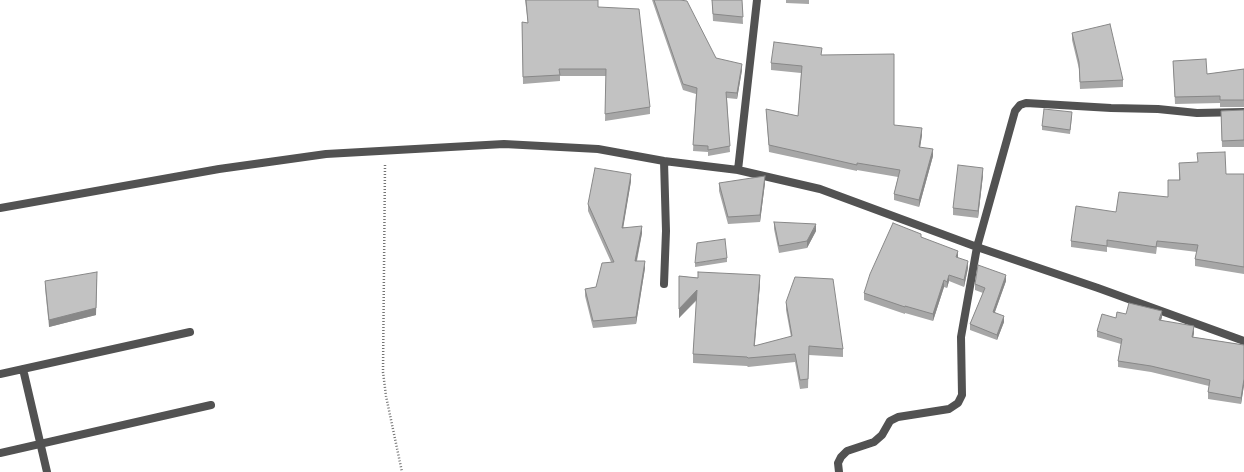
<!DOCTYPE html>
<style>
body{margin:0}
canvas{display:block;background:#fff}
</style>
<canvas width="1244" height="472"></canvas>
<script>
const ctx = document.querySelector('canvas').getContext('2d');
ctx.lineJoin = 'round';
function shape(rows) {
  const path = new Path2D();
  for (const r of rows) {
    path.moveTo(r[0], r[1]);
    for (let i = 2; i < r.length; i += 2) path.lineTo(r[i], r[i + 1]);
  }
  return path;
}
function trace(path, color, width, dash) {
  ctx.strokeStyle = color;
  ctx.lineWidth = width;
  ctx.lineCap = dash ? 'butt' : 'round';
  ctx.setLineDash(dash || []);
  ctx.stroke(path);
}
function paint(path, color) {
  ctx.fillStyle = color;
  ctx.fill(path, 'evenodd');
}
trace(shape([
 [385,165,383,372,386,396,402,472]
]), '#747474', 2.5, [1, 2]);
trace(shape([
 [738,170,757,0],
 [0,208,219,169,326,154,504,144,598,149,664,161,738,170,820,189,977,247,1098,288,1244,341],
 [664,284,666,231,664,161],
 [23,369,47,472],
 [0,374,190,332],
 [0,453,211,405],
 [839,472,838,463,841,457,847,451,874,442,882,435,890,421,898,417,949,409,958,403,962,395,961,337,977,247,1015,111,1020,105,1026,103,1111,108,1158,109,1197,113,1244,112]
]), '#525252', 8);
paint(shape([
 [525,0,598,0,598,7,650,107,650,114,605,121,606,76,560,76,560,81,523,84,522,22,528,23],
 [652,0,680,0,716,58,742,70,737,99,727,98,730,152,708,156,708,152,693,151,696,94,683,90],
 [712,0,742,0,743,24,713,21],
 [786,0,809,0,809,4,786,3],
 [1072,33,1123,80,1123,87,1080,89,1079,69,1072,40],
 [822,55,894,125,922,135,920,147,933,156,919,207,894,200,894,194,898,177,857,170,857,171,769,152,766,109,798,116,801,73,771,70,771,63],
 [1173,61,1207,74,1244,69,1244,107,1220,107,1220,103,1175,104],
 [1244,110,1244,147,1222,147,1221,111],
 [1072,116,1070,134,1042,130,1042,126],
 [1179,163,1226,174,1244,174,1244,274,1195,266,1195,259,1197,252,1157,247,1156,254,1107,247,1107,252,1071,247,1071,241,1116,212,1168,197,1179,180],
 [983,175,978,218,953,215,953,208],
 [631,181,623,227,642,233,637,261,645,268,636,324,593,328,585,296,585,289,596,287,611,262,588,211,588,204],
 [719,183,765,183,760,222,728,224,719,191],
 [774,222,816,231,807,248,779,253,774,229],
 [921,237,958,258,968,268,964,287,949,281,947,288,944,287,933,321,905,313,905,314,864,300,864,293],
 [727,258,727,262,695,267,695,263],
 [679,276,760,284,754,346,791,337,786,310,786,302,843,349,843,357,809,355,808,388,800,389,795,362,748,367,747,366,693,363,693,354,697,300,679,318],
 [45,281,96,315,49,327,45,288],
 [1006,281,995,312,1004,322,997,340,970,330,970,324,983,293,975,290,975,284],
 [1126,314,1162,317,1161,320,1194,333,1193,337,1244,345,1244,385,1241,404,1208,399,1208,392,1209,386,1151,372,1118,367,1118,361,1121,344,1097,337,1097,331]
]), '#a7a7a7');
paint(shape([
 [742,64,742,70,737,99,737,93],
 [922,128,922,135,919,154,919,147],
 [933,149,933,156,919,207,919,200],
 [983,168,983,175,978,218,978,211],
 [631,174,631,181,622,235,622,228],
 [765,176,765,183,760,222,760,215],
 [816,224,816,231,807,248,807,241],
 [642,226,642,233,635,268,635,261],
 [958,251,958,257,956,257],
 [645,261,645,268,636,324,636,317],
 [968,261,968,268,964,287,964,280],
 [760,275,760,284,754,355,754,346],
 [949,275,949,281,947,288,947,282],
 [1006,275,1006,281,993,317,993,312],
 [97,279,96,315,49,327,49,320],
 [944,280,944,287,933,321,933,314],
 [697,290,697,299,679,318,679,309],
 [1162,311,1162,317,1159,326,1159,320],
 [1004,316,1004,322,997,340,997,335],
 [1194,326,1194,333,1192,343,1192,337],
 [1244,379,1244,385,1241,404,1241,398]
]), '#888');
const building = shape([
 [526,0,598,0,598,7,639,9,650,107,605,114,606,69,559,69,560,75,523,77,522,22,528,23,526,0],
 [654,0,680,0,687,1,716,58,742,64,737,93,726,92,730,146,708,150,708,146,693,145,697,88,683,84,654,0],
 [712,0,742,0,743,17,713,14,712,0],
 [1110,24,1123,80,1080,82,1079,62,1072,33,1110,24],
 [774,42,822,48,821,55,894,54,894,125,922,128,919,147,933,149,919,200,894,194,900,170,857,163,857,165,769,145,766,109,798,116,802,66,771,63,774,42],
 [1206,59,1207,74,1244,69,1244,100,1220,100,1220,96,1175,97,1173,61,1206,59],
 [1044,109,1072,112,1070,130,1042,126,1044,109],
 [1244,110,1244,140,1222,141,1221,111,1244,110],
 [1225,152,1226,174,1244,174,1244,267,1195,259,1198,245,1157,241,1156,247,1107,240,1107,246,1071,241,1076,206,1116,212,1119,192,1168,197,1168,180,1180,180,1179,163,1198,162,1197,153,1225,152],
 [958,165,983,168,978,211,953,208,958,165],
 [595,168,631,174,622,228,642,226,635,261,645,261,636,317,593,321,585,289,596,287,602,263,614,262,588,204,595,168],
 [765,176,760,215,728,217,719,183,765,176],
 [774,222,816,224,807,241,779,246,774,222],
 [893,223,921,234,921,237,958,251,956,257,968,261,964,280,949,275,947,282,944,280,933,314,905,306,905,307,864,293,870,274,893,223],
 [725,239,727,258,695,263,697,243,725,239],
 [978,265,1006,275,993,312,1004,316,997,335,970,324,985,288,975,284,978,265],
 [97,272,96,308,49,320,45,281,97,272],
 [698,272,760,275,754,346,792,336,786,302,795,277,833,279,843,349,809,346,808,379,800,380,795,354,748,358,747,357,693,354,697,290,679,309,679,276,698,278,698,272],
 [1129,303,1162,311,1159,320,1194,326,1192,337,1244,345,1244,379,1241,398,1208,392,1210,380,1151,366,1118,361,1122,339,1097,331,1102,314,1116,318,1117,312,1126,314,1129,303]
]);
paint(building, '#c2c2c2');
trace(building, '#888', 1);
</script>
